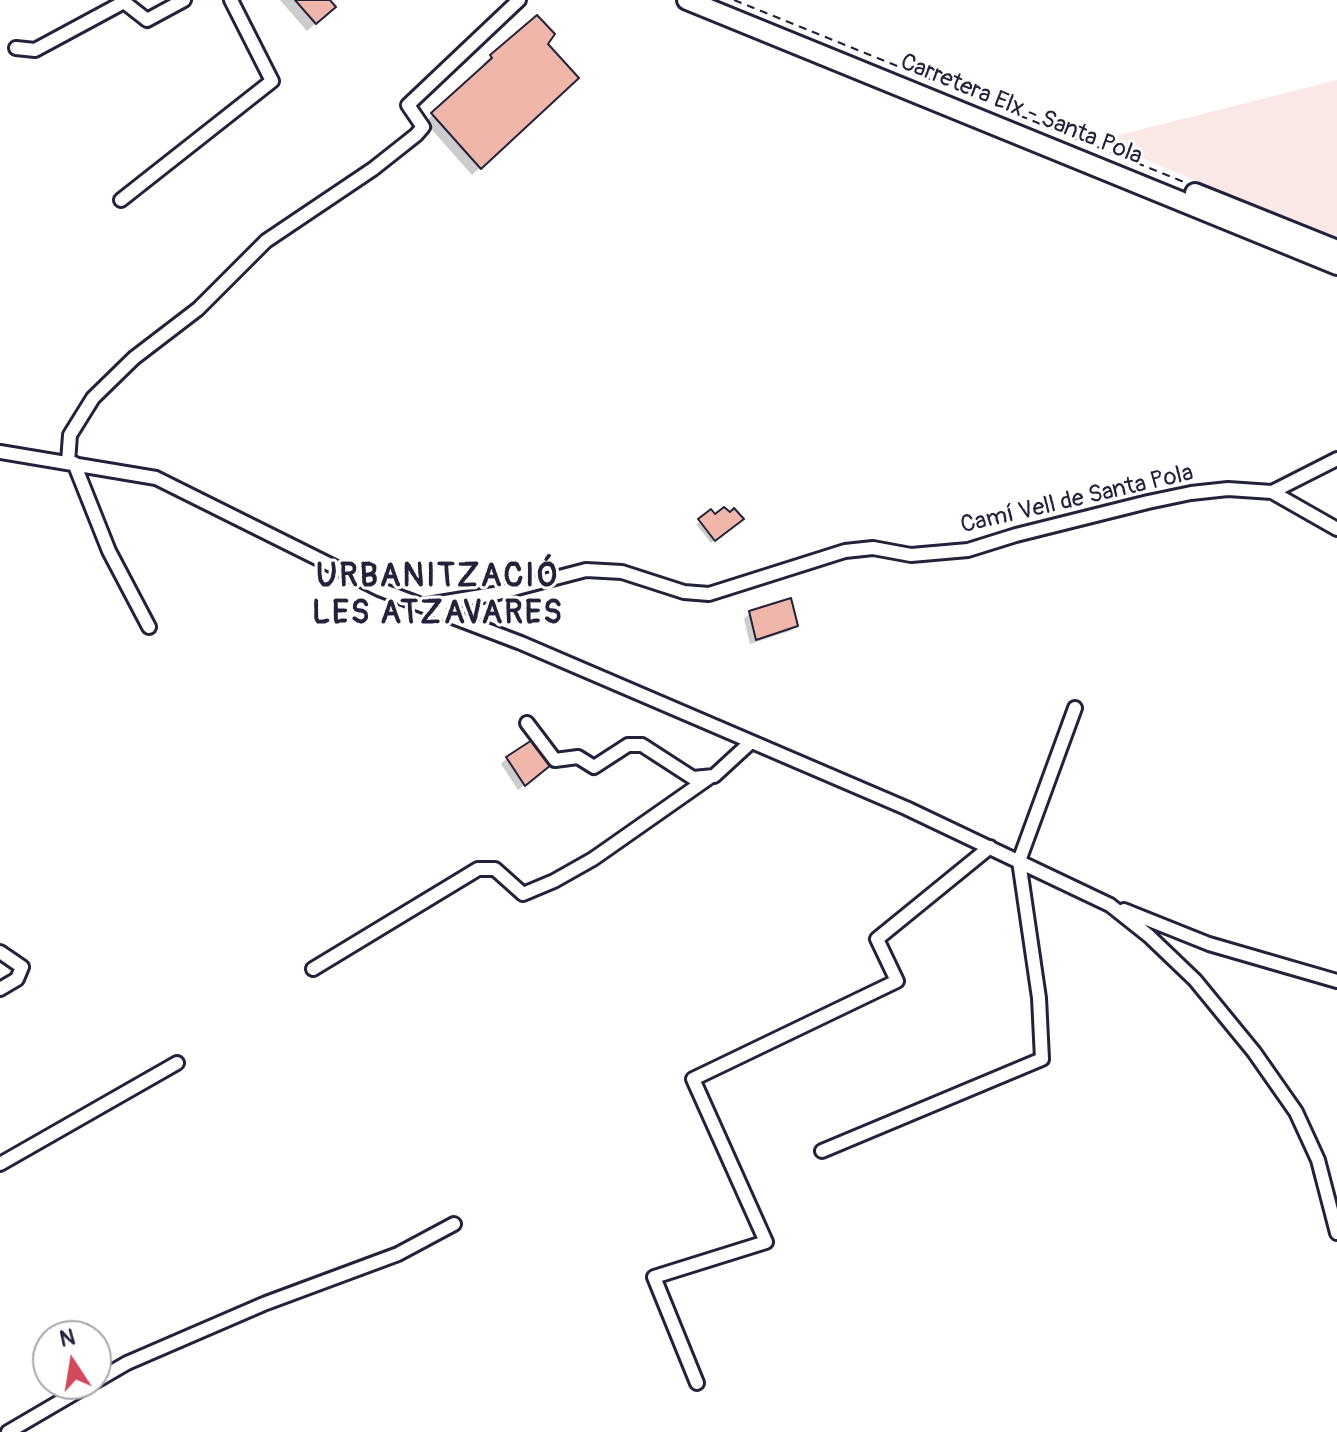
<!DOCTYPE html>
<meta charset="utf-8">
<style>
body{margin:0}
#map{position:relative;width:1337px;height:1432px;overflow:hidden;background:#fff;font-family:Pangolin,sans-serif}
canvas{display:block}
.north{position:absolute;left:32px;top:1320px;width:80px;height:80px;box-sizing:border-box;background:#fff;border:2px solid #a7a7b1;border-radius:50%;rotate:348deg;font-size:22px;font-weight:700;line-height:32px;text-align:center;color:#22223b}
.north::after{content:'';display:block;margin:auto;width:28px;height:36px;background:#d1495b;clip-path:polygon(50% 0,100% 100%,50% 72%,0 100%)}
</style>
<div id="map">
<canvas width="1337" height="1432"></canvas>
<div class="north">N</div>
</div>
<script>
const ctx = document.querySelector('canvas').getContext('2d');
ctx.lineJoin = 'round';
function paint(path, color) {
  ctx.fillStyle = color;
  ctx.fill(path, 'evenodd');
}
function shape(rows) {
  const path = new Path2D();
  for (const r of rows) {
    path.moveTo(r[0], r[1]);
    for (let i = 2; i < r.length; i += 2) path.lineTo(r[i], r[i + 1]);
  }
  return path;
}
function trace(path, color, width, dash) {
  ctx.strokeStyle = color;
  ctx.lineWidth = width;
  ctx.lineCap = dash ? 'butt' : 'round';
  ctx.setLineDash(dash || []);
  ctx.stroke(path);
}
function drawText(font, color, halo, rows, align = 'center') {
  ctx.font = font + ' Pangolin,sans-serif';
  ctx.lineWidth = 6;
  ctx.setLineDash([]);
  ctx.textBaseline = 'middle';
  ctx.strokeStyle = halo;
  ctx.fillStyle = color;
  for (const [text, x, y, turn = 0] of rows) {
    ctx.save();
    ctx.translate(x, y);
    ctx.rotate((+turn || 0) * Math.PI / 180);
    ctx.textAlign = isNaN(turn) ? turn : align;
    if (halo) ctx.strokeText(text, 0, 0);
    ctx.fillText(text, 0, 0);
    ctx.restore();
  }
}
paint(shape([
 [1337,80,1337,240,1099,140]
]), '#fae9e6');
paint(shape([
 [280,0,327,0,325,15,307,31],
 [545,44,577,78,472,175,425,122,485,67,483,64,491,56],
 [714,517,737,522,711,543,696,524],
 [750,613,796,625,790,631,750,644,744,619],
 [507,758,543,771,518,790,501,764]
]), '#0003');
const building = shape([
 [295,0,330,0,336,7,316,24,295,0],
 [537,15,555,34,548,44,579,78,481,169,431,113,492,58,490,55,537,15],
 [724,507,730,512,734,508,744,519,715,541,698,519,711,509,715,514,724,507],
 [791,598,798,626,756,640,749,611,791,598],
 [532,740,551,765,525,786,506,757,532,740]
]);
paint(building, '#f0b6aa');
trace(building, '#22223b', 2);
const minor = shape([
 [16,48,35,50,124,2,147,20,184,0],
 [121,200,272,81,231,0],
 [0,452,156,478,379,589,521,643,906,808,1110,905,1149,936,1195,980,1254,1052,1296,1112,1318,1160,1337,1233],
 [68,462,70,435,93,398,134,358,198,309,266,241,373,169,416,135,423,127,408,105,519,0],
 [74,463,109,551,149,627],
 [1272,492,1337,459],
 [427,605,494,594,586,570,622,572,684,592,709,594,845,551,873,548,911,555,968,550,1016,535,1148,502,1191,493,1228,489,1272,492,1337,529],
 [527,723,555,760,578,757,594,767,628,745,642,745,693,778,714,776,751,742],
 [1124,910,1209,944,1337,981],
 [0,952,22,967,17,979,0,989],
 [313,969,478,869,495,869,523,894,554,881,593,859,710,777],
 [822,1151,1042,1059,1039,998,1019,861,1075,708],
 [0,1164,177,1063],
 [96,1381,127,1363,266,1303,398,1254,454,1224],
 [697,1383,654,1277,766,1242,693,1079,897,981,877,939,990,847],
 [8,1432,90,1384]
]);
const secondary = shape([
 [687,0,1337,265],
 [1195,193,1337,250]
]);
trace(minor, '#22223b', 18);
trace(secondary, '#22223b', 24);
trace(shape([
 [734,0,1184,182]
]), '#22223b', 2, [8, 6]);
trace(minor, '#fff', 12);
trace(secondary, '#fff', 18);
drawText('24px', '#22223b', '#fff', [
 ["Carretera Elx - Santa Pola",1021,110,22],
 ["Camí Vell de Santa Pola",1077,500,-13]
]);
ctx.letterSpacing = '2px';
drawText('bold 32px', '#22223b', '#fff', [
 ["URBANITZACIÓ",438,578],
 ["LES ATZAVARES",438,615]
]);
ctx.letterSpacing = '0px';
</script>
